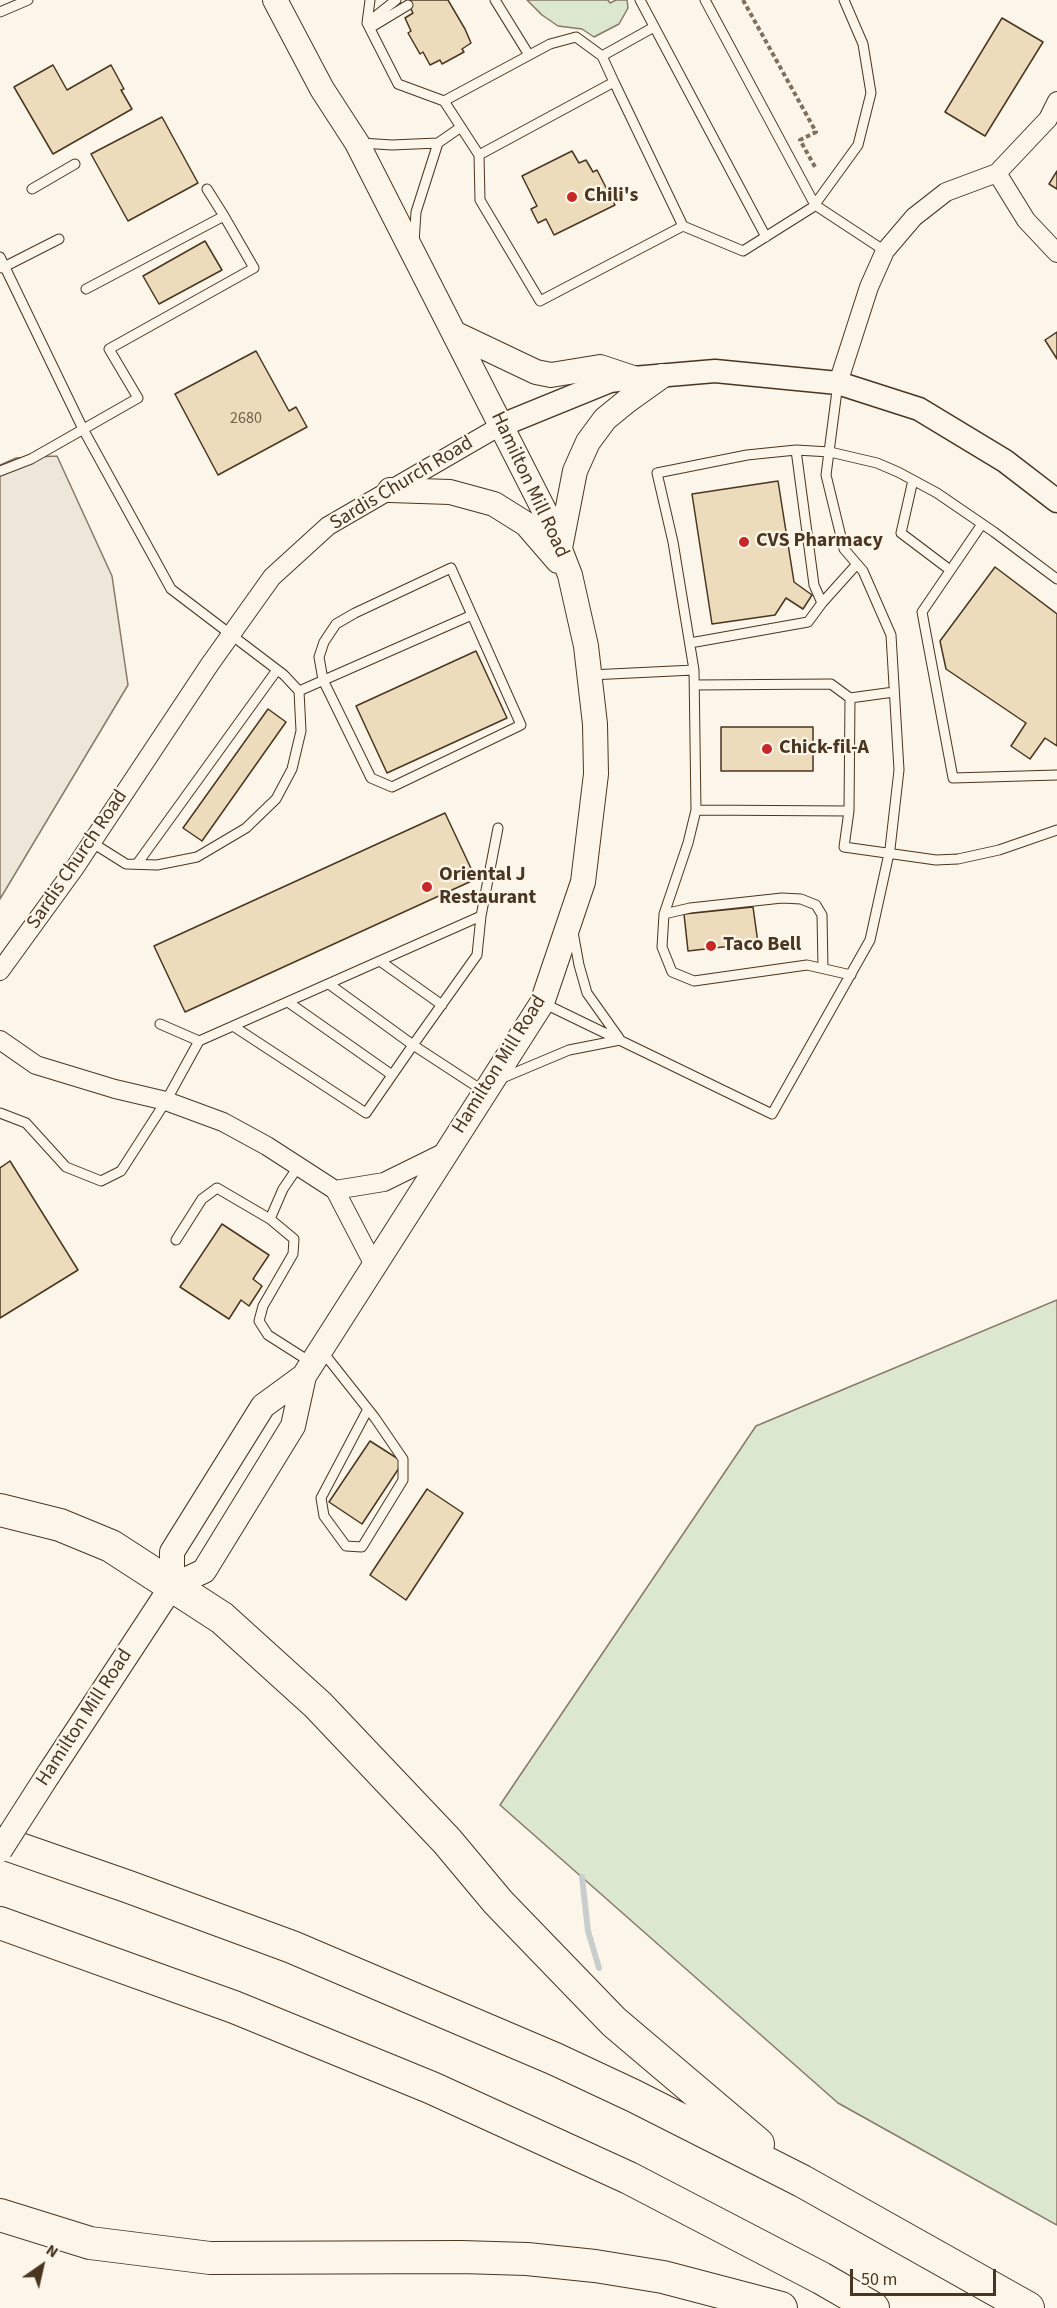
<!DOCTYPE html>
<style>
body{margin:0}
#map{position:relative;width:1057px;height:2308px;overflow:hidden;background:#fbf6e9;font-family:"Source Sans 3",sans-serif}
canvas{display:block}
.north{position:absolute;left:12px;top:2236px;width:60px;height:60px;-webkit-text-stroke:4px #fbf6e9;paint-order:stroke;rotate:34deg;font-size:16px;font-weight:700;line-height:24px;text-align:center;color:#4a3520}
.north::after{content:'';display:block;margin:auto;width:21px;height:27px;background:#4a3520;clip-path:polygon(50% 0,100% 100%,50% 72%,0 100%)}
.scale{position:absolute;left:850px;top:2269px;width:146px;height:27px;box-sizing:border-box;border:3px solid #4a3520;border-top:0;padding-left:8px;font-size:18px;line-height:21px;white-space:nowrap;color:#4a3520;-webkit-text-stroke:4px #fbf6e9;paint-order:stroke}
</style>
<div id="map">
<canvas width="1057" height="2308"></canvas>
<div class="north">N</div>
<div class="scale">50 m</div>
</div>
<script>
const ctx = document.querySelector('canvas').getContext('2d');
ctx.lineJoin = 'round';
function paint(path, color) {
  ctx.fillStyle = color;
  ctx.fill(path, 'evenodd');
}
function shape(rows) {
  const path = new Path2D();
  for (const r of rows) {
    path.moveTo(r[0], r[1]);
    for (let i = 2; i < r.length; i += 2) path.lineTo(r[i], r[i + 1]);
  }
  return path;
}
function trace(path, color, width, dash) {
  ctx.strokeStyle = color;
  ctx.lineWidth = width;
  ctx.lineCap = dash ? 'butt' : 'round';
  ctx.setLineDash(dash || []);
  ctx.stroke(path);
}
function drawText(font, color, halo, rows, align = 'center') {
  ctx.font = font + ' "Source Sans 3",sans-serif';
  ctx.lineWidth = 4.5;
  ctx.setLineDash([]);
  ctx.textBaseline = 'middle';
  ctx.strokeStyle = halo;
  ctx.fillStyle = color;
  for (const [text, x, y, turn = 0] of rows) {
    ctx.save();
    ctx.translate(x, y);
    ctx.rotate((+turn || 0) * Math.PI / 180);
    ctx.textAlign = isNaN(turn) ? turn : align;
    if (halo) ctx.strokeText(text, 0, 0);
    ctx.fillText(text, 0, 0);
    ctx.restore();
  }
}
const green = shape([
 [527,0,608,0,610,3,616,0,627,0,628,8,619,24,594,37,582,29,558,26,542,15,527,0],
 [1057,1300,1057,2225,838,2103,500,1805,756,1426,1057,1300]
]);
paint(green, '#dce7d0');
trace(green, '#887966', 1.5);
const parking = shape([
 [57,456,112,576,128,685,0,899,0,465,16,458,57,456]
]);
paint(parking, '#ede7d9');
trace(parking, '#887966', 1.5);
trace(shape([
 [582,1877,588,1931,599,1968]
]), '#c9cecd', 6);
const building = shape([
 [406,0,448,0,465,29,471,43,462,49,464,52,442,64,440,60,430,65,423,52,420,54,408,33,411,31,405,18,413,13,406,0],
 [1002,18,1043,42,985,136,945,112,1002,18],
 [53,65,67,90,111,65,124,89,121,90,132,109,53,154,14,87,53,65],
 [162,117,198,183,128,221,91,154,162,117],
 [572,151,579,163,586,160,593,172,597,170,615,205,554,235,546,219,538,223,531,209,537,206,522,176,572,151],
 [1057,171,1057,189,1049,184,1057,171],
 [205,241,222,270,159,304,143,276,205,241],
 [1057,332,1057,359,1045,340,1057,332],
 [256,351,289,411,296,407,307,427,218,475,175,394,256,351],
 [778,481,794,582,812,595,803,609,786,598,775,615,712,624,692,494,778,481],
 [995,567,1057,614,1057,746,1045,738,1030,759,1011,746,1026,723,946,669,940,641,995,567],
 [476,651,507,718,387,773,356,706,476,651],
 [268,709,286,722,202,841,183,828,268,709],
 [721,727,813,727,813,771,721,771,721,727],
 [445,813,476,879,185,1012,154,946,445,813],
 [753,907,758,943,688,951,684,914,753,907],
 [10,1161,78,1270,0,1318,0,1168,10,1161],
 [222,1224,269,1255,253,1279,262,1286,249,1306,241,1300,229,1319,180,1287,222,1224],
 [370,1441,403,1462,362,1524,329,1502,370,1441],
 [427,1489,463,1513,406,1600,370,1575,427,1489]
]);
paint(building, '#ecdcbc');
trace(building, '#4a3520', 1.5);
const service = shape([
 [370,0,367,23,398,84,444,101,479,155,480,200,540,301,683,226,743,251,813,207,858,145,871,93,863,44,844,0],
 [495,0,529,55],
 [640,0,766,237],
 [705,0,815,205,885,251],
 [0,12,28,0],
 [367,23,396,0],
 [370,28,408,5],
 [614,82,683,226],
 [444,101,550,44,576,37,602,56],
 [361,143,392,145,438,143,461,127],
 [479,155,614,82,602,56,654,27],
 [32,189,75,164],
 [207,189,224,216],
 [414,243,416,212,438,143],
 [0,257,83,429,171,589,284,675,299,691,472,615],
 [2,268,59,239],
 [0,471,31,459,138,398,109,349,254,268,224,216,86,289],
 [913,480,901,533,950,570],
 [982,524,922,612,953,778,1057,775],
 [451,568,521,725,392,787,371,778,323,680,319,657,324,642,336,624,355,613,451,568],
 [822,603,857,564],
 [690,643,808,622,822,603,814,585,796,450],
 [590,675,694,670],
 [695,685,831,684,850,698,894,692],
 [696,810,849,811,850,698],
 [849,811,844,847,936,860,958,859,999,850,1057,830],
 [91,842,126,864,157,865,197,857,246,828,276,799,292,769,301,731,299,691],
 [137,864,277,670],
 [664,914,690,908,782,898,801,899,816,905,822,915,823,968],
 [573,932,579,965,587,993,619,1038],
 [380,961,442,1005],
 [851,975,807,965,694,981,672,972,662,947,664,914,688,843,696,810,694,670,673,542,657,473,747,455,796,450,830,452,877,463,898,472,937,493,994,532,1057,579],
 [329,984,413,1045,477,955,481,916],
 [288,1002,392,1075],
 [543,1003,772,1114,870,940,890,849,899,770,891,635,863,571,844,549,826,475,838,383],
 [160,1024,199,1041],
 [233,1026,481,916,498,828],
 [500,1079,569,1050,620,1040],
 [0,1113,26,1123,66,1167,101,1181,121,1171,166,1101,199,1041,233,1026,366,1113,413,1045,485,1092],
 [298,1167,283,1189,270,1219,294,1239,293,1254,263,1306,259,1321,268,1335,312,1363],
 [176,1240,202,1199,217,1188,270,1219],
 [322,1351,375,1418,403,1459,403,1480,362,1547,346,1546,324,1516,321,1498,368,1409]
]);
const minor = shape([
 [997,173,1026,220,1057,253],
 [838,383,869,287,885,251,914,217,946,192,997,173,1048,119,1057,101],
 [0,971,74,869,210,664,272,577,328,526,502,425],
 [0,1040,36,1065,115,1089,166,1101,223,1122,267,1146,335,1190,374,1265],
 [335,1190,384,1182,447,1151]
]);
const tertiary = shape([
 [502,425,610,381,633,378,715,371,838,383,919,409,1005,461,1057,501]
]);
const secondary = shape([
 [454,333,536,372,551,375,600,367,633,378],
 [390,490,450,492,494,504,526,524,558,561],
 [560,548,575,471,588,442,605,419,627,401,662,376],
 [172,1586,172,1552,263,1406,304,1376,542,1003,583,882,596,774,595,724,586,646,570,575,547,516,357,143,322,89,275,0],
 [48,1775,172,1586,204,1571,293,1426,304,1376]
]);
const motorway = shape([
 [0,1510,60,1525,111,1546,222,1618,318,1705,447,1841,498,1902,614,2022,758,2144],
 [0,1842,129,1887,292,1947,555,2059,634,2096,802,2181,1028,2308],
 [0,1923,234,2007,432,2088,629,2178,821,2278,873,2308],
 [0,2215,90,2243,210,2258,461,2257,527,2259,595,2266,663,2277,781,2308]
]);
trace(service, '#4a3520', 11);
trace(minor, '#4a3520', 20);
trace(tertiary, '#4a3520', 25);
trace(secondary, '#4a3520', 26);
trace(motorway, '#4a3520', 34);
trace(shape([
 [743,0,816,132,800,140,815,167]
]), '#7f6f5c', 4, [4.5, 3]);
trace(service, '#fbf6e9', 9);
trace(minor, '#fbf6e9', 18);
trace(tertiary, '#fbf6e9', 22);
trace(secondary, '#fbf6e9', 24);
trace(motorway, '#fbf6e9', 32);
const secondaryBridge = shape([
 [0,1850,48,1775]
]);
trace(secondaryBridge, '#4a3520', 26, []);
trace(secondaryBridge, '#fbf6e9', 24);
for (const [x, y, r, color] of [
 [572,197,6,"#c62828"],
 [744,542,6,"#c62828"],
 [767,749,6,"#c62828"],
 [427,887,6,"#c62828"],
 [711,946,6,"#c62828"]
]) {
  const dot = new Path2D();
  dot.arc(x, y, r, 0, 2 * Math.PI);
  ctx.fillStyle = color;
  ctx.fill(dot);
  trace(dot, '#fbf6e9', 2);
}
drawText('16px', '#725f47', null, [
 ["2680",246,419]
]);
drawText('bold 20px', '#4a3520', '#fbf6e9', [
 ["Chili's",584,197],
 ["CVS Pharmacy",756,542],
 ["Chick-fil-A",779,749],
 ["Oriental J",439,876],
 ["Restaurant",439,899],
 ["Taco Bell",723,946]
], 'left');
drawText('20px', '#4a3520', '#fbf6e9', [
 ["Sardis Church Road",402,484,-31],
 ["Hamilton Mill Road",529,485,65],
 ["Sardis Church Road",78,860,-56],
 ["Hamilton Mill Road",500,1065,-58],
 ["Hamilton Mill Road",85,1718,-57]
]);
</script>
